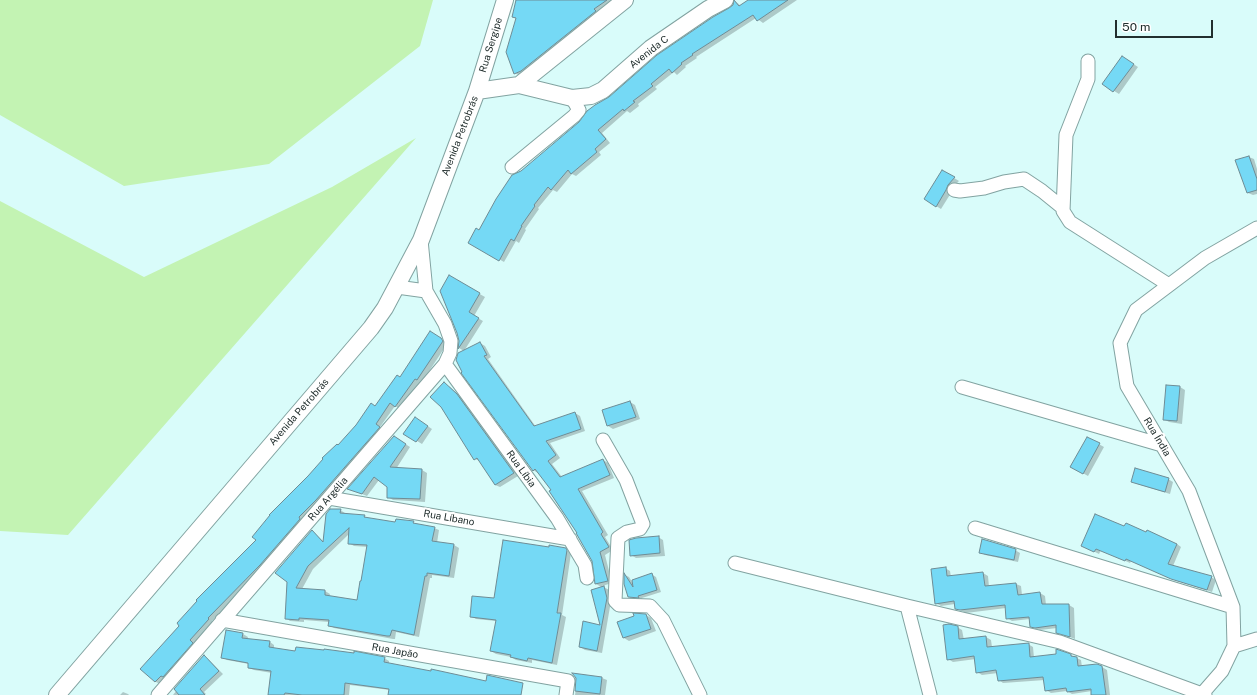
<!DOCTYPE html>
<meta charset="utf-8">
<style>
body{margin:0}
#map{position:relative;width:1257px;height:695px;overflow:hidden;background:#d9fcfa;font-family:"Public Sans",sans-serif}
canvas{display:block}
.scale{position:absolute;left:1115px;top:20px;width:98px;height:18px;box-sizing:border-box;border:2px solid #222f2e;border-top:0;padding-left:5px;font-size:12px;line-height:14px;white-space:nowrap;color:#222f2e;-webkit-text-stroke:3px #fff;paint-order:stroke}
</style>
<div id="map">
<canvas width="1257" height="695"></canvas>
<div class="scale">50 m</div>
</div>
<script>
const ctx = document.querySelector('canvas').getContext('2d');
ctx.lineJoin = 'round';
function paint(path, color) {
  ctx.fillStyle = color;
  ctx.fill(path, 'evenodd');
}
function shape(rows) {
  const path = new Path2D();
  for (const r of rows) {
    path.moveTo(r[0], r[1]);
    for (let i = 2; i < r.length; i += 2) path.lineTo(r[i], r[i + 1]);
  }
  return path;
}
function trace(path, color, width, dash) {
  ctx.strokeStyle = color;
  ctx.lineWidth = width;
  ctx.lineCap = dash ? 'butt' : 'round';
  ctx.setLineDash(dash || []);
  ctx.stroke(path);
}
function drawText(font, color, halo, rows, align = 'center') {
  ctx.font = font + ' "Public Sans",sans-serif';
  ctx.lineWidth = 4;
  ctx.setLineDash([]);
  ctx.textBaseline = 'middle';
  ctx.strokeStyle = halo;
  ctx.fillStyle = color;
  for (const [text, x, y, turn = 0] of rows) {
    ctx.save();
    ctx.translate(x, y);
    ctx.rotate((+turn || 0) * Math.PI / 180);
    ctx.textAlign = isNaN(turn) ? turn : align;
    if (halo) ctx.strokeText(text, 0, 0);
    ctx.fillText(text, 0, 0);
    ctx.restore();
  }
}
paint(shape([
 [0,0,433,0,420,46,269,164,124,186,0,115],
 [416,138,68,535,0,531,0,201,144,277,332,187]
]), '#c3f3b3');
paint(shape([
 [518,0,615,0,520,76,515,73,517,19,513,17],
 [749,0,797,0,763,23,756,18,696,57,697,58,685,66,686,67,677,75,674,72,655,87,657,89,638,104,639,106,630,113,627,111,602,133,610,143,599,152,601,155,576,176,572,174,557,192,553,190,538,208,539,209,525,229,526,230,519,243,516,241,504,262,469,242,479,231,521,172,610,98,734,5,735,1,741,6],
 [1127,60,1138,67,1119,94,1103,84],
 [1249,157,1254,159,1257,169,1257,194,1253,195,1248,193],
 [943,171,959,181,952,188,951,193,941,209,925,199],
 [450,277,485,297,474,316,483,321,464,351,459,348,460,341],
 [435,335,446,342,447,344,422,382,421,381,400,409,395,406,380,427,384,430,265,567,212,621,213,622,194,643,197,646,160,684,156,682,141,669,257,540,338,446,376,407],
 [480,343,485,346,491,357,488,359,536,427,575,413,580,416,585,431,550,443,560,458,552,464,562,477,603,460,608,463,614,478,582,491,608,535,605,537,613,550,605,555,612,583,602,586,609,590,611,601,602,653,585,650,580,647,602,626,603,588,596,584,594,563,589,553,552,490,538,473,533,470,463,373],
 [449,386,462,398,518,476,500,487,495,485,480,461,475,459],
 [1167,386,1180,387,1185,390,1182,424,1169,422,1164,419],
 [630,402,635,405,640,419,613,429,608,426,603,411],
 [420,421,432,429,422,444,404,433],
 [1088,438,1104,447,1088,476,1072,467],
 [399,440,410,447,396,469,422,470,427,473,425,502,393,500,388,497,389,486,379,480,367,496,349,489],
 [1168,479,1173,482,1170,494,1137,484,1132,481],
 [340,510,345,513,345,515,364,516,369,519,396,523,397,520,434,528,439,530,437,543,454,545,459,548,454,578,432,575,432,578,430,578,419,637,396,632,395,639,393,639,334,628,329,625,329,622,304,620,304,622,290,621,286,618,312,531,324,542],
 [349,534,349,543,354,546,368,547,357,601,329,597,330,594,325,591,302,589,313,569],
 [1125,528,1177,544,1181,547,1173,566,1211,577,1216,580,1212,592,1177,581,1131,561,1130,563,1101,550,1099,554,1087,548],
 [658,537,663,540,665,556,636,558,631,555],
 [565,549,571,553,562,615,566,617,557,665,532,660,532,663,516,660,511,657,496,654,491,651,496,621,476,619,471,616],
 [1015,550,1020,553,1018,562,985,555,980,552],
 [945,568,950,571,951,577,983,573,988,576,989,587,1016,584,1021,586,1022,595,1040,593,1045,596,1046,605,1069,605,1074,608,1075,639,1057,632,1057,628,1040,630,1036,629,1031,626,1030,619,1012,621,1007,618,1006,608,966,613,956,608,955,604,941,606,936,603],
 [651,574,656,577,661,592,642,598,643,600,634,600,629,597,625,575,629,577,634,585],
 [646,615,651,618,656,631,629,641,624,638,619,623],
 [957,627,962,630,964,640,986,637,991,640,992,647,1028,644,1033,647,1034,658,1070,655,1081,660,1082,667,1102,667,1107,670,1110,695,1092,695,1092,691,1072,694,1067,691,1051,693,1046,690,1045,680,1003,683,999,680,998,673,982,675,977,672,976,659,953,662,948,659],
 [243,634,248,637,247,640,270,642,274,645,274,649,296,652,384,658,389,661,389,664,505,695,389,695,390,690,350,685,349,695,269,695,272,673,254,670,249,668,249,664,227,660,222,657],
 [204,656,208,659,223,674,204,692,206,694,204,695,173,695],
 [602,678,607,680,605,695,575,695,577,682],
 [123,692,128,694,129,695,120,695]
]), '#0003');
const building = shape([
 [516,0,607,0,594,9,596,11,521,71,514,74,506,52,516,18,512,17,516,0],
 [734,0,739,6,748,0,788,0,757,21,753,15,692,54,693,55,681,63,682,64,672,73,669,69,651,84,653,86,633,101,635,102,624,111,623,109,598,130,606,139,595,149,597,152,571,174,568,170,551,190,548,187,534,205,535,206,521,226,522,226,514,241,511,239,499,261,468,243,476,228,479,230,496,199,512,175,521,171,579,122,587,111,595,105,609,97,657,55,713,17,729,8,733,5,734,0],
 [1122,56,1134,64,1113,92,1102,84,1122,56],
 [1249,156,1257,179,1257,190,1247,193,1235,160,1249,156],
 [942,170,955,177,948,185,946,190,936,207,924,199,942,170],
 [449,275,480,293,469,312,479,318,458,349,459,341,457,333,440,291,449,275],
 [430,331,441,338,443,341,417,380,415,379,395,407,390,403,376,424,380,427,316,500,299,517,300,519,260,565,208,618,209,619,190,640,193,643,163,677,161,676,155,682,140,669,179,626,177,623,197,601,196,600,256,540,252,537,270,515,269,515,308,476,323,459,322,458,337,444,338,445,356,425,371,403,375,406,397,375,400,377,430,331],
 [480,342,487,355,484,356,534,426,575,412,581,429,546,441,556,455,548,461,560,477,603,459,610,475,578,489,603,532,601,534,609,547,600,552,608,581,595,584,592,561,576,533,577,533,549,491,551,490,535,469,533,471,461,373,462,372,456,360,458,353,480,342],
 [444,382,457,394,514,473,495,485,477,458,474,460,441,407,430,397,444,382],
 [1166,385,1180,386,1177,421,1163,420,1166,385],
 [630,401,636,417,607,426,602,410,630,401],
 [415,417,428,426,416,442,403,434,415,417],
 [394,436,406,444,390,467,422,469,420,499,387,498,387,487,374,477,362,494,347,489,394,436],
 [1087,437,1100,443,1083,474,1070,467,1087,437],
 [1135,468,1169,478,1165,492,1131,482,1135,468],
 [330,509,341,509,340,513,365,515,364,517,395,522,396,519,414,521,413,523,435,527,432,541,454,544,449,576,427,573,427,576,425,576,414,635,392,630,390,636,387,636,328,626,329,620,299,618,299,620,285,619,287,582,275,573,312,530,323,542,326,514,330,509],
 [349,528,348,544,367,545,361,581,360,581,357,600,325,595,325,590,296,588,308,566,349,528],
 [1095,514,1124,526,1126,523,1146,532,1147,530,1177,544,1168,564,1212,576,1207,590,1171,579,1126,559,1125,561,1096,549,1094,552,1081,546,1095,514],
 [659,536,660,553,630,556,629,540,636,538,659,536],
 [982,539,1016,549,1014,560,979,553,982,539],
 [503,540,549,547,549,545,566,548,567,550,557,613,561,613,552,663,528,658,527,661,510,657,511,655,490,651,496,620,470,617,472,596,494,598,503,540],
 [946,567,947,576,983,572,985,586,1016,583,1018,595,1040,592,1042,604,1069,604,1070,637,1056,633,1056,625,1035,628,1030,627,1029,617,1006,619,1005,605,960,610,955,609,954,601,935,604,931,569,946,567],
 [624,573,633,587,632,580,652,573,657,590,638,596,639,598,628,597,624,584,624,573],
 [604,586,607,598,597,651,579,647,583,621,600,625,591,590,604,586],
 [633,613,646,614,651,629,623,638,617,622,634,616,633,613],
 [949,624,958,626,959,639,986,636,987,647,1029,643,1030,657,1056,654,1056,649,1071,654,1071,656,1077,657,1078,666,1097,664,1102,666,1106,695,1091,695,1091,689,1067,692,1066,688,1045,691,1043,677,998,681,996,670,976,673,974,656,947,660,943,625,949,624],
 [226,630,243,633,242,638,270,641,269,647,295,651,296,647,324,650,324,649,354,653,354,651,385,657,384,662,431,671,431,669,486,681,487,675,523,683,521,695,388,695,389,689,345,683,344,695,302,695,285,693,284,695,268,695,271,671,248,668,248,663,221,658,226,630],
 [204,655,219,671,200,689,205,695,179,695,174,689,204,655],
 [572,673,602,677,600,694,575,691,576,678,572,673]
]);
paint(building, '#75d9f5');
trace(building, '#6e8c95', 1);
const minor = shape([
 [1088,61,1088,79,1066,135,1063,211,1070,222,1169,285],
 [512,167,574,116,579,110,572,98],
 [954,190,960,191,984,188,1004,182,1024,179,1042,191,1063,208],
 [397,287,426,291],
 [445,364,557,518,585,565,587,578],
 [962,387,1162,445],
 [603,440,626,480,643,524,640,529,627,532,618,538,615,601,619,605,650,606,663,620,700,695],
 [329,498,570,539],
 [975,528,1233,607],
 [735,563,907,606,1060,642,1205,695],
 [907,606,930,695],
 [222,620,568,681,566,695],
 [1234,646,1257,639],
 [158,695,445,364,450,353,451,341,445,324,426,291,421,240],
 [1201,695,1222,671,1234,646,1233,607,1189,491,1127,386,1120,343,1136,310,1205,258,1257,228]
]);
const major = shape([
 [519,85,625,0],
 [477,91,519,85,572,98,591,96,603,90,651,48,708,9,725,0],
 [57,695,371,328,385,308,421,240,477,91,505,0]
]);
trace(minor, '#82a3a1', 15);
trace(major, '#82a3a1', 18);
trace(minor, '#fff', 13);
trace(major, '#fff', 16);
drawText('10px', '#222f2e', '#fff', [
 ["Rua Sergipe",491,45,-73],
 ["Avenida C",649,52,-38],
 ["Avenida Petrobrás",460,136,-69],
 ["Avenida Petrobrás",299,412,-49],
 ["Rua Índia",1157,437,59],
 ["Rua Líbia",521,469,54],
 ["Rua Argélia",328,499,-49],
 ["Rua Líbano",449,518,10],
 ["Rua Japão",395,651,10]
]);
</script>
